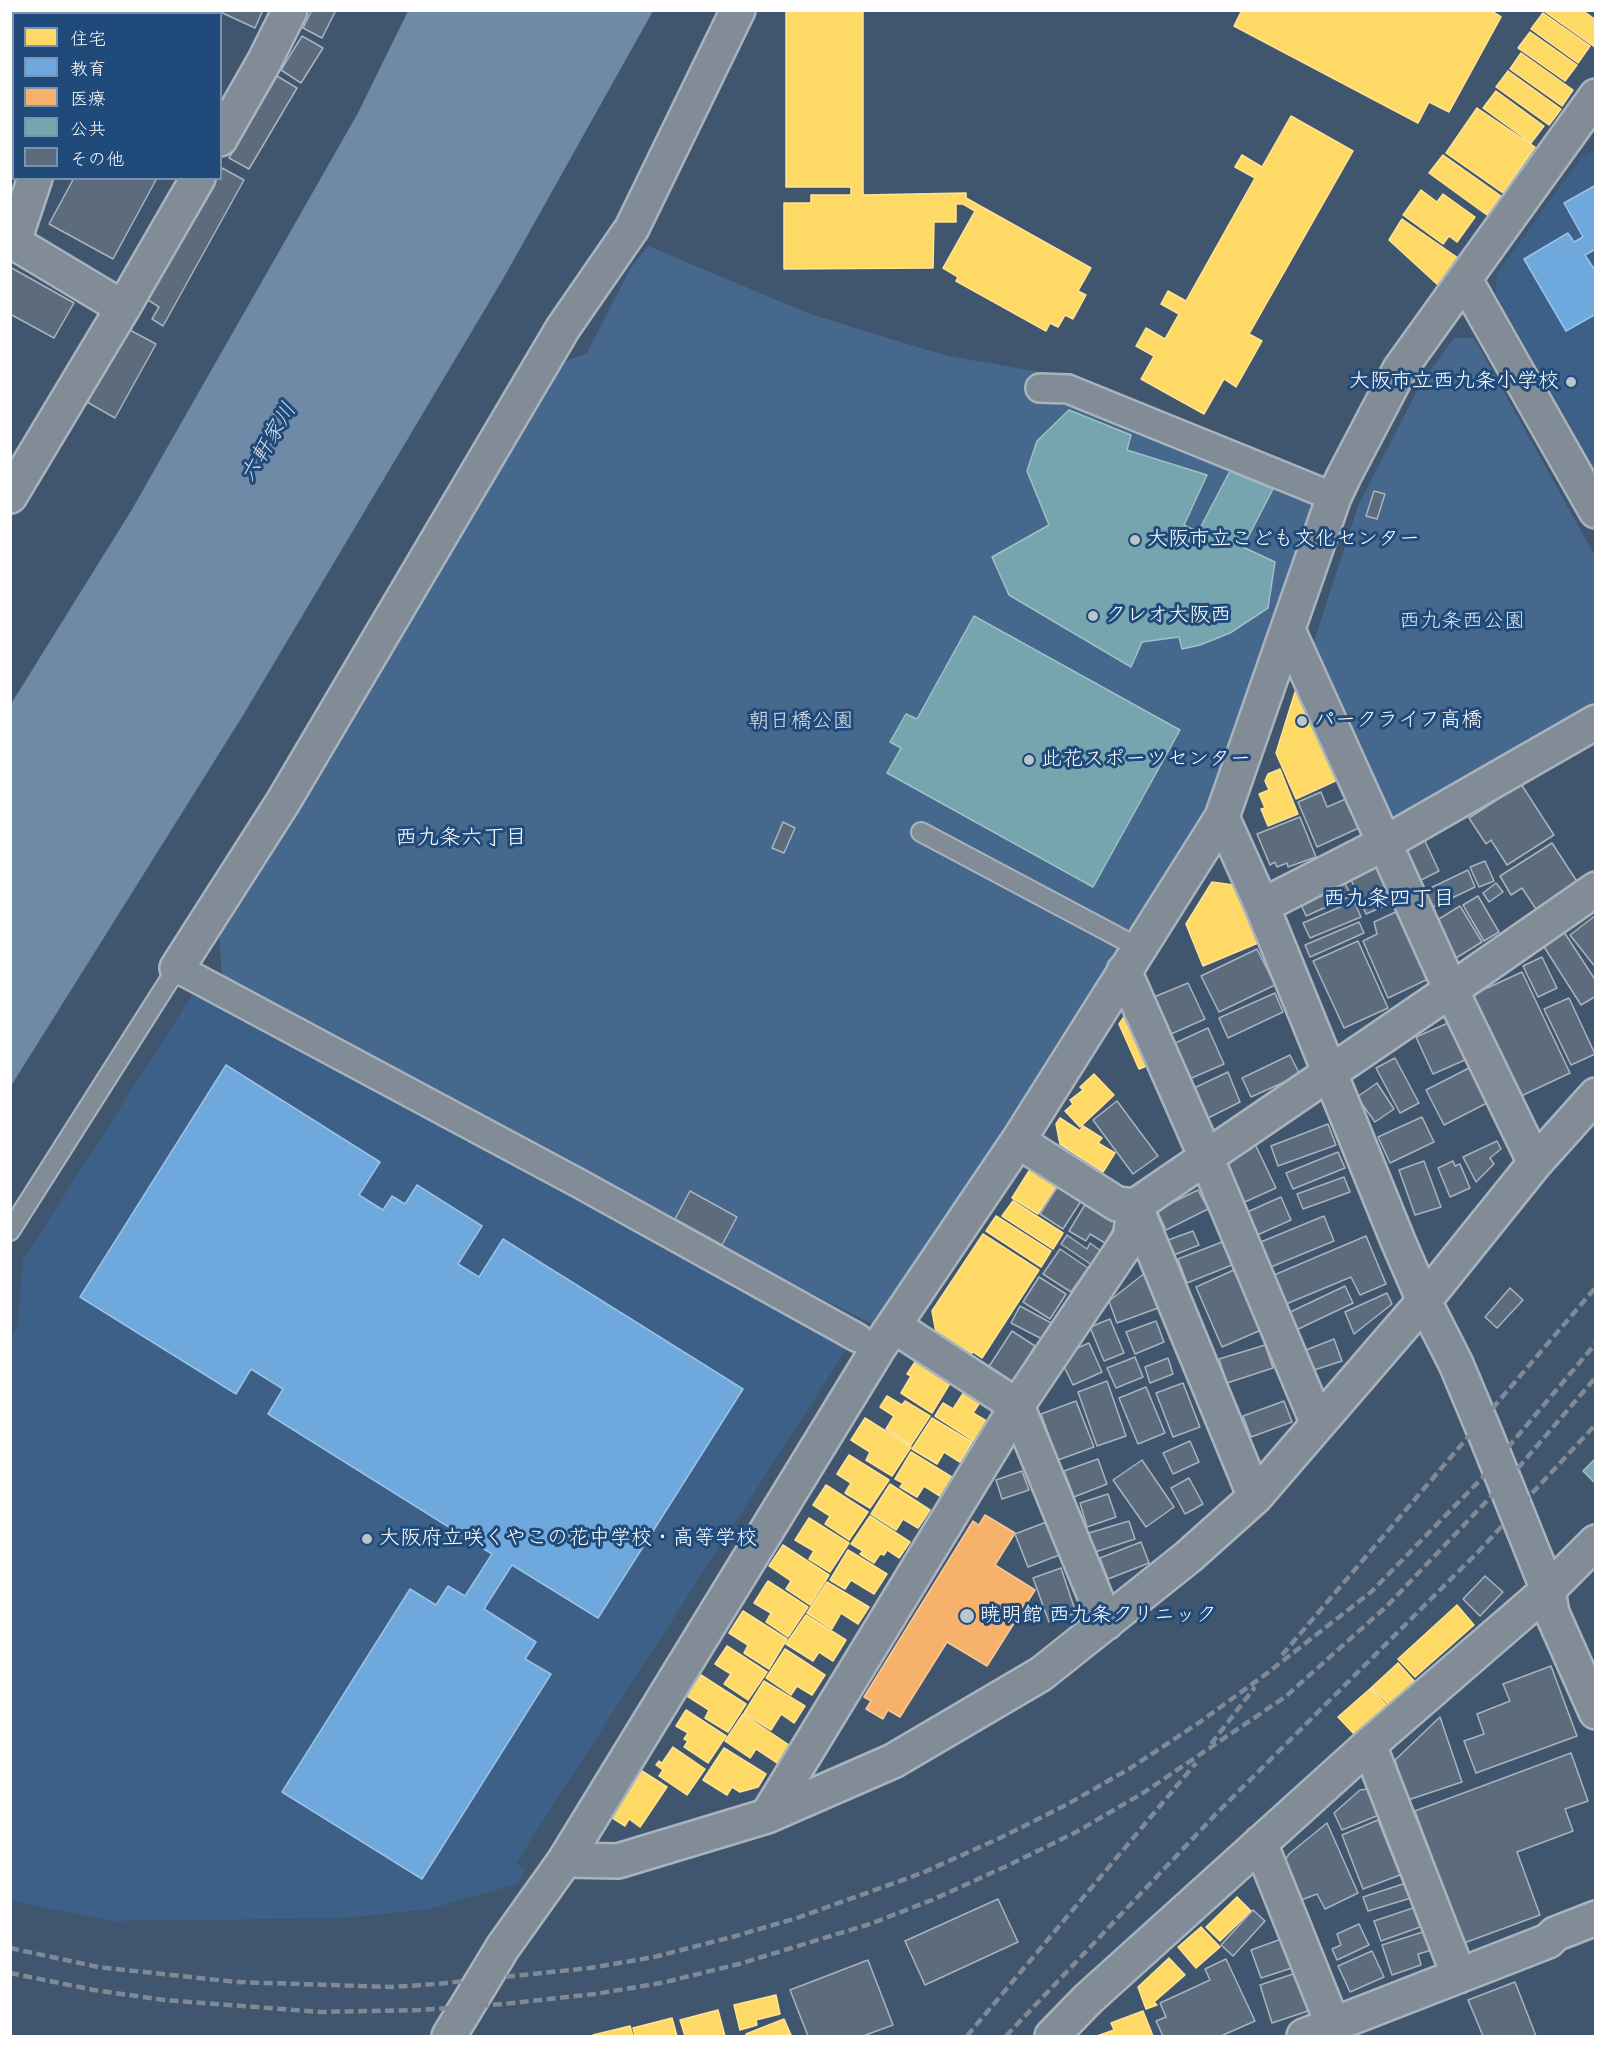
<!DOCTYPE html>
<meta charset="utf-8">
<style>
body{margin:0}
#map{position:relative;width:1606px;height:2047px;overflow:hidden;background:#40566e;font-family:"Balsamiq Sans","Klee One",sans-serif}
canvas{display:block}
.frame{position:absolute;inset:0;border:12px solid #fff;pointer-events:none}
.legend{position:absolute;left:12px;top:12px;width:210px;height:168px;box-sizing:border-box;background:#1f4a7a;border:2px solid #7992af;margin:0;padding:8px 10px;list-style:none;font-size:18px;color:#fff}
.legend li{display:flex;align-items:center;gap:12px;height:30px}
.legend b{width:30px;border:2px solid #7992af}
</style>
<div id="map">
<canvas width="1606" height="2047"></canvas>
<div class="frame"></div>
<ul class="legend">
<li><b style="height:16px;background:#ffd966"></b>住宅</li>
<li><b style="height:16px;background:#6fa8dc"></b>教育</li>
<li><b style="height:16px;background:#f6b26b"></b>医療</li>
<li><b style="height:16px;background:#76a5af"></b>公共</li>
<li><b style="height:16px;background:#5c6c7d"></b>その他</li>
</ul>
</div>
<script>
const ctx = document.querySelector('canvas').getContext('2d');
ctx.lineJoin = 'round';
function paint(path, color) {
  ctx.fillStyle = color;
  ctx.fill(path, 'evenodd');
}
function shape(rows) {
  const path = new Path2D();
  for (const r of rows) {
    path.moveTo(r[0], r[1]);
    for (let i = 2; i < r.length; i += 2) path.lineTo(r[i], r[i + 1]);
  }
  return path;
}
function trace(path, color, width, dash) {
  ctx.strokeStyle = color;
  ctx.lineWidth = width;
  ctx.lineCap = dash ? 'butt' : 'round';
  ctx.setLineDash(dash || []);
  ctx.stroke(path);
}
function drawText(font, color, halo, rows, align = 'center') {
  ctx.font = font + ' "Balsamiq Sans","Klee One",sans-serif';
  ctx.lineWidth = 6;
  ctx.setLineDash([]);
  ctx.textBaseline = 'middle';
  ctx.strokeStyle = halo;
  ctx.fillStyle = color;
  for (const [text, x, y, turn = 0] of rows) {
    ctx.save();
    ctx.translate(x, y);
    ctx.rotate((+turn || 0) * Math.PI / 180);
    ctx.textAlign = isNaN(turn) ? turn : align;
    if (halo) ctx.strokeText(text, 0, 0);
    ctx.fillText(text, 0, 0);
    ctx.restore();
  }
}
paint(shape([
 [1595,151,1595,470,1496,295,1497,273,1581,158],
 [196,989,851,1342,516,1863,526,1870,518,1884,429,1909,346,1918,113,1921,11,1901,10,1337,17,1327,23,1260]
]), '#3c6087');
paint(shape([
 [648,246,805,312,861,330,947,356,1076,378,1325,485,1215,806,1060,1040,876,1326,756,1265,222,982,219,928,325,764,402,635,480,495,557,365,587,353,630,269],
 [1454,338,1474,338,1595,556,1595,703,1395,816,1384,812,1311,651,1358,506,1420,385]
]), '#47688d');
paint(shape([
 [408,11,653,11,503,279,242,717,11,1086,11,704,131,511,358,113]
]), '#6f8aa7');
const homes = shape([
 [167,10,202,10,209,14,166,14,167,10],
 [786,10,863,10,863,195,966,193,966,198,1091,268,1078,291,1086,295,1073,319,1065,315,1058,327,1050,323,1046,331,956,281,958,277,943,268,975,211,963,204,956,204,956,222,934,222,933,268,784,269,784,203,811,203,811,195,851,195,851,187,786,187,786,10],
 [1242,10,1490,10,1501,17,1449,112,1429,102,1418,123,1234,26,1242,10],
 [1582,10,1596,20,1596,48,1544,11,1582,10],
 [1543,13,1590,46,1578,63,1531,29,1543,13],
 [1530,32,1577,65,1565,81,1518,48,1530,32],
 [1521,53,1573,90,1562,106,1510,69,1521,53],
 [1508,71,1561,109,1549,125,1496,87,1508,71],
 [1496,91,1544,126,1531,143,1483,108,1496,91],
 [1477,108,1535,147,1503,193,1446,153,1477,108],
 [1291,116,1353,151,1249,334,1262,341,1236,387,1224,379,1204,414,1141,379,1154,356,1136,346,1146,328,1165,339,1179,314,1161,304,1168,291,1186,301,1255,178,1235,167,1242,155,1262,167,1291,116],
 [1443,155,1501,196,1487,215,1429,173,1443,155],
 [1421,190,1437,202,1443,194,1475,217,1457,242,1449,236,1443,244,1403,215,1421,190],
 [1402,219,1458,258,1438,285,1389,240,1402,219],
 [1304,688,1344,777,1296,799,1276,753,1296,689,1304,688],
 [1280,769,1298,814,1268,826,1261,809,1265,808,1259,794,1269,790,1265,781,1268,774,1280,769],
 [1212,882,1234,885,1258,943,1203,966,1186,924,1212,882],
 [1126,1014,1157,1062,1139,1069,1119,1024,1126,1014],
 [1094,1074,1114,1095,1080,1127,1065,1111,1073,1104,1070,1100,1083,1090,1080,1087,1094,1074],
 [1060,1118,1080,1131,1083,1126,1102,1138,1098,1143,1115,1153,1103,1172,1060,1144,1056,1124,1060,1118],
 [1042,1169,1060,1180,1038,1214,1012,1198,1029,1171,1042,1169],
 [1013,1201,1063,1233,1053,1249,1002,1216,1013,1201],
 [996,1216,1051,1251,1041,1267,986,1231,996,1216],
 [983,1234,1039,1270,982,1358,973,1352,971,1354,936,1332,932,1311,983,1234],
 [917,1359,952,1380,932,1413,901,1393,911,1376,907,1374,917,1359],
 [964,1392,980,1402,973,1413,990,1423,977,1443,935,1416,943,1403,953,1409,964,1392],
 [887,1396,902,1405,905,1401,930,1416,911,1445,886,1429,894,1416,880,1407,887,1396],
 [865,1418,911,1447,892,1476,866,1460,870,1452,851,1440,865,1418],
 [932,1418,972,1442,960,1462,944,1452,937,1464,912,1449,932,1418],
 [911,1452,955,1479,943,1498,924,1486,917,1497,900,1487,903,1483,895,1479,911,1452],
 [849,1455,889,1480,870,1508,845,1493,851,1483,837,1474,849,1455],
 [890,1484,930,1510,918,1528,903,1519,896,1530,871,1514,890,1484],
 [826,1485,868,1512,849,1540,825,1524,830,1516,813,1505,826,1485],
 [870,1516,910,1542,899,1558,887,1550,884,1555,880,1554,874,1563,860,1554,863,1551,851,1544,870,1516],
 [809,1518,849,1543,830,1572,809,1559,814,1551,795,1540,809,1518],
 [783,1545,829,1575,810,1605,786,1589,791,1581,769,1566,783,1545],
 [848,1550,887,1574,874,1594,851,1580,845,1589,830,1580,848,1550],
 [768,1581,808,1607,788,1637,766,1622,771,1613,754,1603,768,1581],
 [827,1582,869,1607,858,1624,841,1613,832,1629,807,1613,827,1582],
 [1457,1605,1474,1625,1415,1677,1398,1659,1457,1605],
 [743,1611,787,1639,769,1669,744,1653,748,1645,729,1633,743,1611],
 [806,1615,846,1640,833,1661,819,1652,813,1661,786,1644,806,1615],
 [727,1646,767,1672,748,1700,724,1684,731,1674,715,1664,727,1646],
 [785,1649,825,1675,812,1695,797,1686,791,1695,766,1678,785,1649],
 [1398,1663,1416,1683,1391,1707,1372,1687,1398,1663],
 [701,1675,746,1704,728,1732,705,1718,709,1710,687,1696,701,1675],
 [764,1681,805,1706,794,1723,781,1714,771,1730,744,1713,764,1681],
 [1371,1688,1389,1708,1356,1736,1338,1717,1371,1688],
 [686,1710,726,1736,708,1763,684,1747,688,1741,684,1739,688,1733,676,1726,686,1710],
 [743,1714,789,1745,777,1763,756,1749,750,1758,725,1741,743,1714],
 [673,1747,705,1769,687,1795,659,1776,663,1770,656,1765,659,1761,662,1763,673,1747],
 [724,1748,766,1774,758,1787,740,1792,732,1787,727,1795,703,1780,724,1748],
 [642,1771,667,1787,640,1827,629,1819,625,1826,611,1817,642,1771],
 [1237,1897,1251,1911,1220,1941,1206,1927,1237,1897],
 [1201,1927,1220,1947,1196,1968,1178,1947,1201,1927],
 [1169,1958,1185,1975,1154,2002,1157,2005,1146,2009,1138,1987,1169,1958],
 [776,1995,780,2014,756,2020,757,2025,740,2030,734,2005,776,1995],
 [718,2010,725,2036,685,2036,680,2020,718,2010],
 [1143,2011,1153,2036,1097,2036,1114,2030,1111,2023,1143,2011],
 [672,2018,677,2036,635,2036,633,2028,672,2018],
 [784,2019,791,2035,747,2036,746,2034,784,2019],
 [630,2026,633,2036,593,2036,593,2035,630,2026]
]);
paint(homes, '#ffd966');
trace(homes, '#ffe494', 1.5);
const schools = shape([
 [1596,185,1596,249,1585,255,1596,272,1596,314,1566,331,1524,259,1568,233,1574,242,1583,237,1564,203,1596,185],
 [226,1065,380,1162,359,1195,383,1210,392,1196,405,1204,417,1185,482,1226,458,1264,479,1277,503,1239,743,1389,598,1618,512,1565,484,1609,536,1642,525,1659,551,1674,422,1879,282,1792,410,1589,436,1605,448,1586,465,1596,492,1554,268,1414,283,1389,251,1369,236,1394,80,1297,226,1065]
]);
paint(schools, '#6fa8dc');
trace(schools, '#9ac2e6', 1.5);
const health = shape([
 [985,1515,1015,1533,995,1565,1035,1590,987,1666,947,1642,900,1717,888,1710,883,1719,866,1709,871,1701,864,1697,973,1521,979,1525,985,1515]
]);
paint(health, '#f6b26b');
trace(health, '#f9c997', 1.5);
const public = shape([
 [1069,410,1131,435,1127,450,1207,475,1184,525,1198,532,1230,471,1273,489,1243,547,1275,562,1268,608,1230,633,1200,645,1182,649,1179,637,1142,642,1131,667,1009,595,992,557,1049,525,1027,471,1037,441,1069,410],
 [974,616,1180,730,1093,887,887,773,901,748,890,742,906,714,917,719,974,616],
 [1596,1458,1596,1484,1583,1471,1596,1458]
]);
paint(public, '#76a5af');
trace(public, '#9fc0c7', 1.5);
const building = shape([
 [216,10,263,10,255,28,216,10],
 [312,10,336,10,322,38,303,28,312,10],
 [302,36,323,48,301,83,281,70,302,36],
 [277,76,297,88,249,169,229,158,277,76],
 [222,168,244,180,163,326,152,319,159,307,148,300,216,178,220,178,222,168],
 [74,178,157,178,113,259,49,224,74,178],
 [10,267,74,303,54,338,10,314,10,267],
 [128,329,156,344,115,418,87,402,128,329],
 [1374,491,1385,494,1377,519,1366,516,1374,491],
 [1521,784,1554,835,1507,865,1491,840,1486,844,1469,818,1521,784],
 [1321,792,1327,807,1348,798,1361,827,1317,847,1298,802,1321,792],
 [1300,817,1316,857,1288,867,1287,863,1277,867,1275,862,1270,865,1257,834,1300,817],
 [783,822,795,828,784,853,772,848,783,822],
 [1424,839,1439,871,1417,882,1404,854,1408,846,1424,839],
 [1552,843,1578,883,1536,909,1522,888,1511,895,1500,876,1552,843],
 [1485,861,1494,881,1479,887,1470,867,1485,861],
 [1372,865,1383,870,1398,900,1366,914,1349,875,1372,865],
 [1468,870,1475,887,1427,910,1418,894,1468,870],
 [1345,883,1351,896,1306,916,1300,902,1345,883],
 [1496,883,1503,892,1489,902,1483,893,1496,883],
 [1478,896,1499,932,1484,941,1463,905,1478,896],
 [1354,901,1361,917,1310,938,1303,923,1354,901],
 [1460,906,1482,942,1456,958,1434,922,1460,906],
 [1400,910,1426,964,1426,980,1388,998,1363,941,1377,934,1374,922,1400,910],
 [1596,915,1596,968,1570,935,1596,915],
 [1359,922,1364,933,1310,957,1305,945,1359,922],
 [1562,929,1596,981,1596,996,1581,1005,1541,942,1562,929],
 [1358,941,1388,1008,1344,1028,1313,961,1358,941],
 [1257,949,1275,985,1219,1012,1201,976,1257,949],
 [1542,957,1557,988,1538,997,1523,966,1542,957],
 [1522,972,1570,1073,1519,1097,1472,995,1522,972],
 [1188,983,1205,1019,1171,1034,1154,997,1188,983],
 [1275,993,1283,1012,1228,1038,1219,1018,1275,993],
 [1569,998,1595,1054,1571,1065,1544,1009,1569,998],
 [1448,1023,1465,1060,1433,1074,1416,1037,1448,1023],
 [1208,1028,1224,1064,1187,1080,1171,1045,1208,1028],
 [1290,1055,1300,1075,1251,1097,1242,1078,1290,1055],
 [1395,1058,1419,1103,1400,1113,1376,1068,1395,1058],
 [1471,1067,1489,1102,1444,1125,1426,1090,1471,1067],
 [1228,1072,1240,1102,1206,1119,1192,1089,1228,1072],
 [1377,1083,1394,1109,1375,1122,1357,1097,1377,1083],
 [1117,1101,1158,1156,1133,1174,1093,1120,1117,1101],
 [1422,1117,1434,1142,1390,1163,1378,1137,1422,1117],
 [1328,1124,1336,1145,1278,1166,1271,1146,1328,1124],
 [1497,1141,1501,1149,1490,1158,1494,1164,1476,1182,1463,1157,1497,1141],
 [1255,1144,1276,1188,1238,1205,1218,1161,1255,1144],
 [1338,1152,1345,1168,1293,1189,1286,1173,1338,1152],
 [1424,1161,1441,1207,1415,1215,1399,1170,1424,1161],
 [1453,1161,1455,1166,1460,1164,1470,1188,1450,1197,1438,1168,1453,1161],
 [1344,1177,1350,1192,1303,1209,1297,1194,1344,1177],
 [1060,1183,1083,1198,1063,1229,1040,1214,1060,1183],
 [1198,1190,1208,1209,1166,1230,1157,1210,1198,1190],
 [690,1191,737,1217,722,1245,675,1219,690,1191],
 [1281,1197,1291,1220,1255,1236,1245,1213,1281,1197],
 [1086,1203,1118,1221,1105,1243,1090,1234,1086,1241,1069,1231,1086,1203],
 [1324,1216,1334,1241,1266,1269,1256,1244,1324,1216],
 [1193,1231,1199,1245,1174,1255,1168,1240,1193,1231],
 [1067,1235,1087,1249,1090,1243,1101,1251,1092,1265,1061,1244,1067,1235],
 [1366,1236,1386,1284,1360,1295,1351,1277,1279,1307,1267,1278,1366,1236],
 [1222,1242,1232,1265,1187,1283,1178,1259,1222,1242],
 [1060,1249,1088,1268,1071,1292,1043,1274,1060,1249],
 [1234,1270,1261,1330,1222,1347,1196,1287,1234,1270],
 [1145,1273,1158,1308,1117,1323,1109,1301,1145,1273],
 [1039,1277,1066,1294,1050,1319,1023,1302,1039,1277],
 [1345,1286,1353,1303,1292,1332,1284,1315,1345,1286],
 [1510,1288,1523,1300,1497,1328,1485,1317,1510,1288],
 [1387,1293,1392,1304,1354,1334,1345,1312,1387,1293],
 [1020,1306,1053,1324,1044,1340,1011,1323,1020,1306],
 [1110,1319,1124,1353,1104,1361,1090,1327,1110,1319],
 [1156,1321,1164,1342,1135,1354,1126,1332,1156,1321],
 [1012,1331,1035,1346,1012,1383,988,1368,1012,1331],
 [1334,1339,1342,1361,1308,1372,1301,1352,1334,1339],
 [1089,1343,1102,1372,1073,1385,1059,1356,1089,1343],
 [1265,1345,1273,1368,1227,1383,1219,1359,1265,1345],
 [1135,1357,1143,1377,1116,1388,1107,1368,1135,1357],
 [1168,1358,1173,1374,1150,1383,1145,1367,1168,1358],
 [1107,1381,1126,1436,1097,1446,1078,1392,1107,1381],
 [1183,1383,1200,1427,1173,1437,1156,1393,1183,1383],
 [1146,1387,1165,1433,1138,1444,1119,1398,1146,1387],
 [1076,1401,1094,1447,1058,1460,1041,1414,1076,1401],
 [1284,1401,1292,1422,1251,1437,1243,1416,1284,1401],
 [1190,1441,1199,1462,1173,1474,1163,1453,1190,1441],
 [1098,1459,1107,1484,1074,1497,1064,1471,1098,1459],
 [1142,1460,1174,1507,1146,1527,1113,1480,1142,1460],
 [1022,1471,1029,1490,1002,1499,996,1480,1022,1471],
 [1189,1478,1203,1504,1185,1514,1171,1488,1189,1478],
 [1108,1494,1116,1517,1087,1527,1080,1503,1108,1494],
 [1049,1521,1062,1554,1028,1567,1015,1534,1049,1521],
 [1129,1521,1135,1539,1095,1552,1089,1533,1129,1521],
 [1141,1542,1149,1563,1108,1579,1100,1558,1141,1542],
 [1061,1568,1076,1613,1049,1622,1033,1578,1061,1568],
 [1485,1576,1503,1592,1480,1616,1463,1599,1485,1576],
 [1551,1666,1577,1736,1476,1773,1464,1741,1484,1734,1477,1714,1510,1701,1503,1684,1551,1666],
 [1440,1717,1462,1782,1408,1800,1395,1760,1440,1717],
 [1571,1753,1588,1801,1565,1809,1573,1831,1517,1852,1540,1915,1464,1943,1415,1811,1571,1753],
 [1368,1789,1379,1815,1342,1830,1334,1813,1360,1790,1368,1789],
 [1378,1820,1400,1875,1363,1889,1342,1835,1378,1820],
 [1327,1823,1358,1893,1325,1909,1317,1894,1301,1900,1284,1862,1289,1854,1327,1823],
 [1406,1883,1411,1898,1368,1911,1363,1897,1406,1883],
 [998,1899,1018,1942,925,1985,905,1941,998,1899],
 [1413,1908,1420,1927,1381,1941,1374,1921,1413,1908],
 [1253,1910,1265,1921,1233,1956,1221,1945,1253,1910],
 [1359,1924,1369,1945,1337,1960,1332,1949,1341,1945,1337,1934,1359,1924],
 [1426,1931,1432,1950,1418,1954,1421,1965,1392,1975,1382,1945,1426,1931],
 [1284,1938,1295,1967,1261,1978,1251,1950,1284,1938],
 [1372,1951,1384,1977,1350,1992,1338,1966,1372,1951],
 [1226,1959,1255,2021,1221,2036,1163,2036,1156,2021,1166,2017,1160,2003,1210,1980,1205,1969,1226,1959],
 [868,1960,893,2025,863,2036,808,2036,790,1990,868,1960],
 [1296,1973,1308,2011,1272,2023,1260,1985,1296,1973],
 [1515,1982,1536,2036,1483,2036,1468,2000,1515,1982]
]);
paint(building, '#5c6c7d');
trace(building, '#a9b3be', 1.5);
const service = shape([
 [921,832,1139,948],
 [10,1231,177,968]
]);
const pedestrian = shape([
 [1040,388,1068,389,1334,497],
 [177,968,582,1185,858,1338]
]);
const minor = shape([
 [91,14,92,10],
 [220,139,264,62,290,10],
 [10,240,110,300,124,306],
 [14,241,35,178],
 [1465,280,1596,511],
 [10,496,124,306,198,178],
 [1288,630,1451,990,1535,1163],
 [1222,817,1262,906,1398,1241,1424,1301,1456,1364,1485,1433,1548,1590,1552,1613,1596,1712],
 [1262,906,1385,843,1596,722],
 [177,968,283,802,563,328,632,228,738,10],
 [1124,971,1206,1157,1318,1424],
 [1018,1141,1117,1204,1135,1206,1255,1497],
 [894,1326,1017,1406,1106,1623],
 [1369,1745,1459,1976],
 [767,1816,1017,1406,1130,1238,1135,1206,1451,990,1596,889],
 [1260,1843,1333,2025],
 [565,1860,879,1347,1018,1141,1222,817,1334,497,1344,476,1400,369,1596,96],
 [565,1860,618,1861,767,1816,893,1761,1041,1674,1188,1557,1255,1497,1424,1301,1535,1163,1596,1095],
 [1052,2036,1088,1999,1369,1745,1548,1590,1596,1542],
 [1304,2036,1548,1941,1555,1934,1596,1918]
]);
const tertiary = shape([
 [449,2036,503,1947,565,1860]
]);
trace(service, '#a9b3be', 22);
trace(pedestrian, '#a9b3be', 32);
trace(minor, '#a9b3be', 38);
trace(tertiary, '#a9b3be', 38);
trace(service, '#818c97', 18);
trace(pedestrian, '#818c97', 27);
trace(minor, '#818c97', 33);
trace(tertiary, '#818c97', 33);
trace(shape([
 [1282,1655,1596,1287],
 [1211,1744,1255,1687],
 [10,1948,98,1967,236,1982,392,1987,436,1984,590,1968,654,1957,732,1937,797,1918,922,1873,998,1839,1066,1805,1129,1769,1200,1722,1266,1674,1371,1592,1483,1477,1596,1343],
 [10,1973,94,1990,164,2000,321,2012,420,2010,503,2004,595,1994,661,1983,739,1964,870,1924,932,1900,1009,1865,1078,1831,1143,1793,1285,1697,1387,1606,1519,1467,1596,1377],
 [967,2036,1196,1763],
 [1006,2036,1216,1814,1478,1552,1596,1424]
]), '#808a96', 4.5, [9, 4.5]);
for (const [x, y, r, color] of [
 [1571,382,6,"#bcc4cc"],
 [1135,540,6,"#bcc4cc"],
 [1093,616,6,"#bcc4cc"],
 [1302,721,6,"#bcc4cc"],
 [1029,760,6,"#bcc4cc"],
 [367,1539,6,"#bcc4cc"],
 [967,1616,8,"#bcc4cc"]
]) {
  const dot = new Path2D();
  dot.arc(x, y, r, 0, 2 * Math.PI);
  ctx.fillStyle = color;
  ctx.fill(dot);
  trace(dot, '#1f4a7a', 2);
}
drawText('21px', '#fff', '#1f4a7a', [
 ["大阪市立西九条小学校",1559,382,"right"],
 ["大阪市立こども文化センター",1147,540],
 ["クレオ大阪西",1105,616],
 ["パークライフ高橋",1314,721],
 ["此花スポーツセンター",1041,760],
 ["大阪府立咲くやこの花中学校・高等学校",379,1539],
 ["暁明館 西九条クリニック",980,1616]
], 'left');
drawText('21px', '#dae1e9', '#1f4a7a', [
 ["西九条西公園",1462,622],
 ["朝日橋公園",801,722]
]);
drawText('italic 22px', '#d5dde6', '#1f4a7a', [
 ["六軒家川",269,443,-59]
]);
drawText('22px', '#fff', '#1f4a7a', [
 ["西九条六丁目",461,838],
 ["西九条四丁目",1389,899]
]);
</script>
